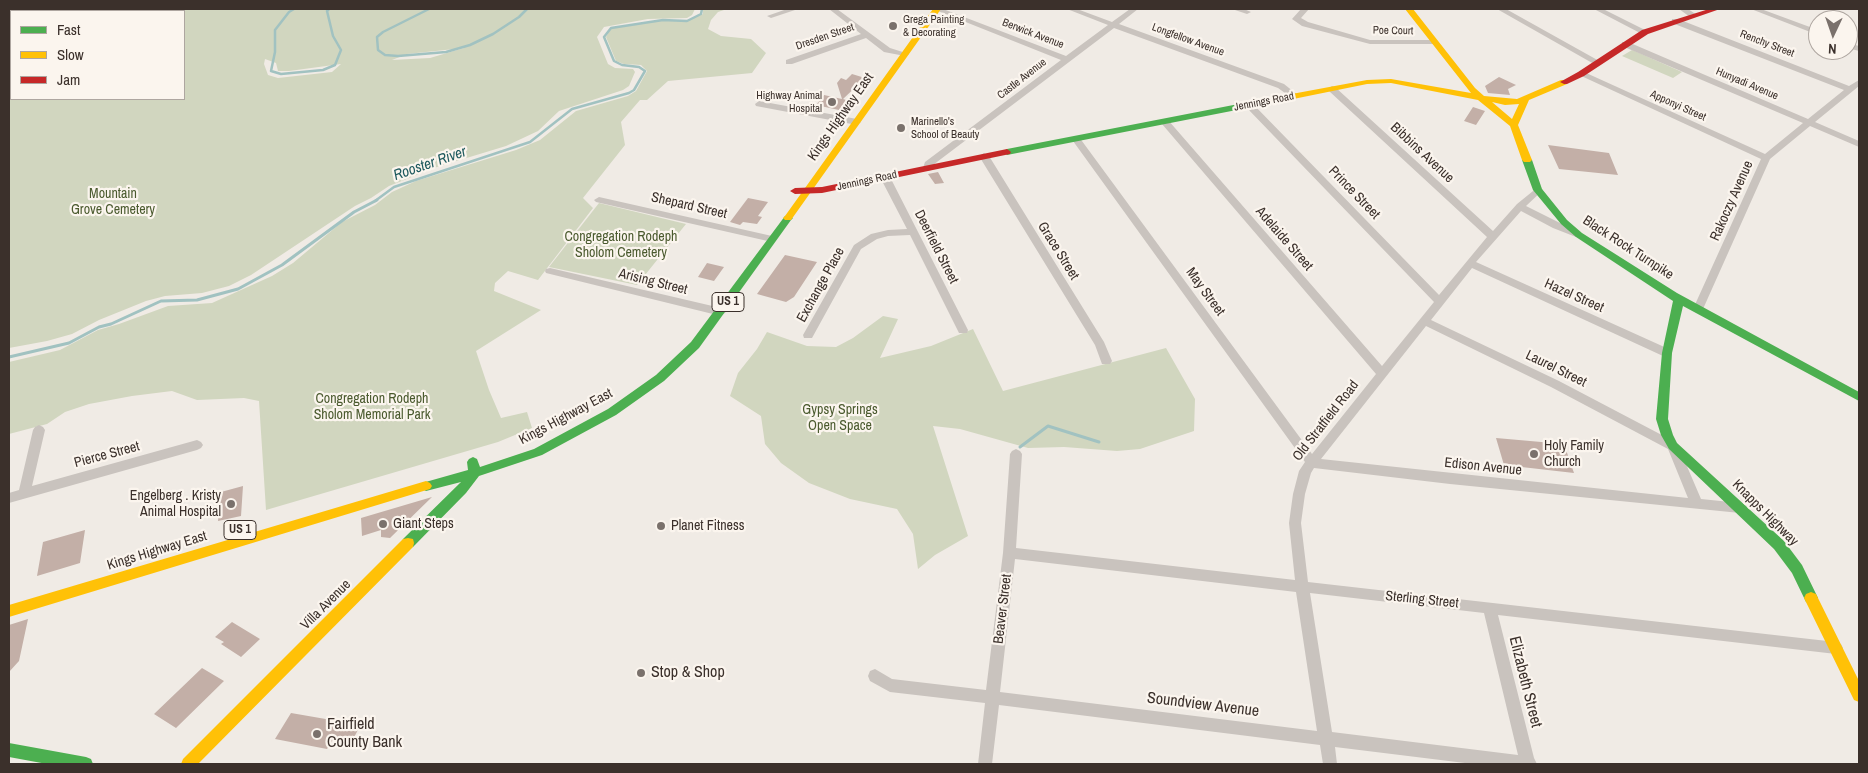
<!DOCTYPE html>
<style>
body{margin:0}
#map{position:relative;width:1868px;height:773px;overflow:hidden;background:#f0ebe5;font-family:"Archivo Narrow",sans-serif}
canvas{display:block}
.frame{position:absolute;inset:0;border:10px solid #3b302b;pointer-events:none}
.legend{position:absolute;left:10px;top:10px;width:175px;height:90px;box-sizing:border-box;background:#fbf5ee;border:1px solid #aea6a0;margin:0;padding:6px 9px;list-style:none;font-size:15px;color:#3b302b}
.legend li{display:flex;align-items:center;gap:10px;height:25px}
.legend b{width:25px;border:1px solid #aea6a0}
.north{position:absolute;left:1808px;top:10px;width:50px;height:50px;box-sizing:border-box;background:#fbf5ee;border:1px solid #aea6a0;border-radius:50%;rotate:183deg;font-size:14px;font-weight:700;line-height:20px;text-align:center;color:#3b302b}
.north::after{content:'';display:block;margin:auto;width:18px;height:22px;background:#7a716c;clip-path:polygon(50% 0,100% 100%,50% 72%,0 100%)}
</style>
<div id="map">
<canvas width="1868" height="773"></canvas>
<div class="frame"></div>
<ul class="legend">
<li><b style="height:6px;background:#4caf50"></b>Fast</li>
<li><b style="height:6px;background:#ffc107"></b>Slow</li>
<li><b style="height:6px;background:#c62828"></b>Jam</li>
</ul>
<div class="north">N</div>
</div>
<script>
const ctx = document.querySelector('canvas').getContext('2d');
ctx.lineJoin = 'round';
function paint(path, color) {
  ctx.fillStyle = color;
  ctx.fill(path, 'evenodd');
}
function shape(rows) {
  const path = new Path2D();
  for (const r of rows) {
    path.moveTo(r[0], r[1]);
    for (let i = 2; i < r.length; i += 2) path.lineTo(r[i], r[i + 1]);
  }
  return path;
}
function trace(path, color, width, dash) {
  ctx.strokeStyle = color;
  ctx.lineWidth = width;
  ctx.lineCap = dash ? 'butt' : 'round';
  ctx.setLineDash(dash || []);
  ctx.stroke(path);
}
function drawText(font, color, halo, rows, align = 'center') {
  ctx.font = font + ' "Archivo Narrow",sans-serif';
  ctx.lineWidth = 4.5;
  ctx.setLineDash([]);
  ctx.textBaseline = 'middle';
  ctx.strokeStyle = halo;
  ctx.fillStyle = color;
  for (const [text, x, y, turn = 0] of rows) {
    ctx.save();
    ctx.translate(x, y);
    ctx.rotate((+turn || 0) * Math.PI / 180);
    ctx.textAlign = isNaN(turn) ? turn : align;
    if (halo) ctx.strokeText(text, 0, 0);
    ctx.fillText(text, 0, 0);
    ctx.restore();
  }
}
paint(shape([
 [9,9,695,9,692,15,687,18,648,19,604,27,597,37,608,64,615,68,633,69,635,72,629,86,623,90,559,111,538,131,506,146,437,167,389,186,371,198,355,206,251,275,229,286,202,293,165,296,146,301,99,320,72,334,47,341,9,348],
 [11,11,184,11,184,99,11,99],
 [464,48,430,58,392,60,407,54],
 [265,59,276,63,278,71,289,71,341,64,332,72,278,78,268,75,264,64],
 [703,9,727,9,718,12,711,20,708,29,721,36,751,39,766,53,752,73,668,81,647,100,640,100,621,122,625,145,583,198,593,208,538,280,508,271,495,283,494,291,541,310,476,351,489,390,501,418,527,412,532,428,498,442,266,510,259,401,244,398,197,400,172,391,132,396,89,404,65,412,47,424,9,434,9,362,60,350,98,330,119,324,168,306,212,303,272,276,293,263,342,222,375,205,392,192,416,181,516,150,540,140,576,111,628,96,636,91,647,71,641,65,624,64,616,61,606,37,611,28,663,20,686,21,703,14],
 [1632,50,1637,52,1682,72,1673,78,1622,56],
 [599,203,686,224,637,285,549,267],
 [883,316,898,319,880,358,931,346,973,329,1003,391,1166,348,1195,399,1194,431,1140,449,1117,451,1064,447,1028,448,960,429,933,426,968,536,935,555,918,569,913,534,897,509,850,499,809,483,781,463,765,444,761,416,730,396,738,373,757,349,767,332,807,346,836,347,853,338]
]), '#d1d6bf');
trace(shape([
 [294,9,289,12,275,30,275,52,271,71,281,74,323,70,335,65,341,50,333,36,327,11,329,9],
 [429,9,383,32,377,37,378,50,385,55,398,56,446,52,470,45,493,34,519,17,527,9],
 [375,201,394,187,530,142,572,109,629,93,634,90,645,71,639,67,622,65,614,61,604,37,611,28,663,20,687,21,701,14,702,9]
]), '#a1c2c1', 2.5);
trace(shape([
 [9,357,69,343,99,327,111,324,161,301,197,300,238,289,282,265,354,212,377,200],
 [1020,447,1048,426,1099,442]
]), '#a1c2c1', 3);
paint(shape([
 [852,74,865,78,843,99,846,100,839,110,816,105,824,95,842,99,837,83,841,78,846,80],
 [1499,77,1516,85,1508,89,1510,95,1488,93,1485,86],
 [1473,107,1485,111,1476,125,1464,121],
 [1548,145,1609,153,1618,175,1559,169],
 [938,172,944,183,935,184,928,174],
 [748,198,768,202,758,216,762,217,757,224,743,222,740,225,730,222],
 [785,255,817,262,794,297,786,302,757,294],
 [707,263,724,267,714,281,698,277],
 [1496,438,1564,444,1574,473,1504,465],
 [243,486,241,516,218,521,221,492],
 [432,497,390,538,381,537,381,530,362,536,361,518],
 [85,530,80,563,37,576,43,542],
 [28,619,19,661,9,672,9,625],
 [232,622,260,639,241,657,221,644,224,642,215,637],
 [202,668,224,681,176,728,154,714],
 [291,713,343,722,341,725,359,728,350,745,332,741,327,749,275,739]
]), '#c3afa7');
paint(shape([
 [787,9,798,9,771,18,767,16,787,9],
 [829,9,837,9,890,48,909,54,905,56,884,52,866,38,792,64,786,64,786,60,861,34,829,9],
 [933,9,943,9,1066,56,1108,25,1067,9,1077,9,1112,22,1130,9,1138,9,1119,24,1284,84,1299,96,1295,99,1292,98,1278,88,1114,28,933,165,931,170,928,171,923,168,925,162,1061,60,933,9],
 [1232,9,1244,9,1251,12,1247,14,1232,9],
 [1301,9,1309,9,1301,18,1308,22,1370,40,1434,40,1438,42,1434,44,1370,44,1302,26,1292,19,1301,9],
 [1497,9,1506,9,1601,62,1594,64,1497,9],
 [1594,9,1603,9,1649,32,1642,34,1594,9],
 [1679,9,1688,9,1697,15,1690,17,1679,9],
 [1751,9,1761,9,1818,30,1818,35,1751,9],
 [1672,19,1678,19,1849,86,1859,80,1859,86,1815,122,1859,141,1859,147,1810,126,1770,159,1703,309,1698,313,1693,309,1761,159,1577,74,1584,72,1765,154,1803,123,1622,46,1622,42,1628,42,1808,119,1844,90,1672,23,1672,19],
 [1848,43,1859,46,1859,51,1848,48,1848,43],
 [1332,86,1335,87,1493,231,1517,204,1538,187,1543,190,1526,206,1584,235,1582,237,1576,237,1553,228,1521,211,1476,262,1671,350,1672,353,1671,356,1663,356,1472,268,1431,320,1559,381,1677,443,1701,499,1740,503,1744,504,1746,508,1744,512,1740,513,1450,484,1314,468,1311,473,1305,494,1301,523,1308,582,1836,642,1841,644,1843,648,1841,652,1836,654,1498,615,1534,758,1537,764,1473,764,1335,747,1337,764,1323,764,1320,745,999,705,992,764,978,764,985,703,890,692,870,681,868,676,870,671,875,669,892,679,986,690,1003,553,1010,454,1012,451,1016,449,1020,451,1022,454,1016,548,1295,580,1289,523,1293,494,1299,471,1305,462,1073,141,1073,137,1079,137,1312,454,1376,374,1162,124,1162,120,1168,120,1382,366,1434,302,1246,107,1246,103,1252,103,1439,295,1487,237,1329,91,1328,89,1332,86],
 [1426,326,1551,387,1668,449,1688,498,1321,459,1426,326],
 [1015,559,1296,592,1317,731,1000,692,1015,559],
 [1310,593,1484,613,1518,755,1332,732,1310,593],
 [759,101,857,119,861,122,857,125,756,106,755,104,759,101],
 [984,153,989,156,1104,342,1112,361,1110,364,1102,364,1095,345,979,156,984,153],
 [885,174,890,177,968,330,967,333,959,333,910,235,888,236,877,239,861,249,812,338,804,338,803,335,854,245,871,234,888,230,907,229,880,177,885,174],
 [599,197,772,236,777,239,772,242,596,202,594,200,599,197],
 [550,268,721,308,726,312,721,316,546,273,545,271,546,269,550,268],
 [39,425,43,427,45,430,32,486,197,440,201,442,203,445,201,448,197,450,9,503,9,493,19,490,33,430,35,427,39,425]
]), '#c9c3be');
paint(shape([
 [1254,101,1258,104,1257,106,1007,155,1003,152,1007,149,1254,101],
 [1527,157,1532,160,1542,189,1567,220,1582,233,1677,293,1859,392,1859,401,1683,306,1672,353,1668,419,1673,435,1677,443,1784,541,1802,565,1818,598,1816,602,1811,604,1806,602,1792,573,1774,549,1669,449,1661,435,1656,419,1662,353,1673,301,1576,237,1561,224,1533,190,1522,160,1527,157],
 [788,215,793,218,791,220,699,348,664,381,616,415,542,455,479,476,466,493,413,547,408,548,403,547,402,543,403,539,461,482,426,491,422,489,420,486,422,483,468,470,467,462,469,459,473,457,477,459,480,467,534,449,608,409,656,375,691,342,785,216,788,215],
 [9,743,86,757,91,759,93,764,47,764,9,757,9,743]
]), '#4caf50');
paint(shape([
 [933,9,941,9,791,220,785,220,783,218,785,216,933,9],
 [1405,9,1413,9,1475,88,1484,96,1517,99,1561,80,1567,80,1567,84,1529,100,1518,125,1532,160,1530,162,1524,162,1522,160,1510,126,1478,100,1391,83,1367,84,1254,107,1250,104,1254,101,1367,80,1391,79,1471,93,1405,9],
 [1492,102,1505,105,1519,104,1512,119,1492,102],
 [426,481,430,483,432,486,430,489,9,617,9,605,426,481],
 [408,538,413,539,414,543,413,547,198,764,181,764,183,759,403,539,408,538],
 [1811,592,1816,594,1859,681,1859,702,1854,700,1804,598,1806,594,1811,592]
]), '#ffc107');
paint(shape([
 [1709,9,1720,9,1648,34,1584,76,1567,84,1564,84,1560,82,1578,72,1642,30,1709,9],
 [1007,149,1011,152,1010,154,822,193,795,194,790,191,795,188,822,187,1007,149]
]), '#c62828');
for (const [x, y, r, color] of [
 [893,26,5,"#7a716c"],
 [832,102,5,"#7a716c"],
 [901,128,5,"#7a716c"],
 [1534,454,5,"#7a716c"],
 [231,504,5,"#7a716c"],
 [383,524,5,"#7a716c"],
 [661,526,5,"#7a716c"],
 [641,673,5,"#7a716c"],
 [317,734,5,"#7a716c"]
]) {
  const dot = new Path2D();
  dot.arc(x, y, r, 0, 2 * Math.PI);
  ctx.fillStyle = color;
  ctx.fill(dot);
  trace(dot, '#fbf5ee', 2);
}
drawText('11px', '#3b302b', '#fbf5ee', [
 ["Grega Painting",903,20],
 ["& Decorating",903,33],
 ["Highway Animal",822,96,"right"],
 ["Hospital",822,109,"right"],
 ["Marinello's",911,122],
 ["School of Beauty",911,135]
], 'left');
drawText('11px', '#3b302b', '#fbf5ee', [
 ["Poe Court",1393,31,1],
 ["Berwick Avenue",1033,34,21],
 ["Dresden Street",825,37,-19],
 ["Longfellow Avenue",1188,40,20],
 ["Renchy Street",1767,44,21],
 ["Castle Avenue",1022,79,-38],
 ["Hunyadi Avenue",1747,84,23],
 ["Jennings Road",1264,102,-11],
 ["Apponyi Street",1678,106,24],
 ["Jennings Road",867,181,-12]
]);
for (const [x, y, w] of [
 [728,302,32],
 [240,530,32]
]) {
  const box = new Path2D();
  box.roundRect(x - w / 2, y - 9.5, w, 19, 4);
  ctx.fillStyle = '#fbf5ee';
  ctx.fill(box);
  trace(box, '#3b302b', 1);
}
drawText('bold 12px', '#3b302b', null, [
 ["US 1",728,302],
 ["US 1",240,530]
]);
drawText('14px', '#3b302b', '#fbf5ee', [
 ["Kings Highway East",841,117,-55],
 ["Bibbins Avenue",1422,153,43],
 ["Prince Street",1354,193,46],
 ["Rakoczy Avenue",1732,201,-66],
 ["Shepard Street",689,206,13],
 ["Adelaide Street",1284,239,49],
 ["Deerfield Street",936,247,63],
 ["Black Rock Turnpike",1628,248,33],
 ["Grace Street",1058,251,58],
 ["Arising Street",653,282,14],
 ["Exchange Place",821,285,-61],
 ["May Street",1205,292,54],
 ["Hazel Street",1574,296,24],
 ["Laurel Street",1556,369,26],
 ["Kings Highway East",566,417,-28],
 ["Old Stratfield Road",1326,421,-52],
 ["Pierce Street",107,455,-15],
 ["Edison Avenue",1483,467,6],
 ["Knapps Highway",1765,513,45],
 ["Kings Highway East",157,551,-17],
 ["Sterling Street",1422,600,6],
 ["Villa Avenue",326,605,-45],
 ["Beaver Street",1003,609,-83]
]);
drawText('14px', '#4a5a2e', '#fbf5ee', [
 ["Mountain",113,194],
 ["Grove Cemetery",113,210],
 ["Congregation Rodeph",621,237],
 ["Sholom Cemetery",621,253],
 ["Congregation Rodeph",372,399],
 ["Sholom Memorial Park",372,415],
 ["Gypsy Springs",840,410],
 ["Open Space",840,426]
]);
drawText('14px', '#3b302b', '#fbf5ee', [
 ["Holy Family",1544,446],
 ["Church",1544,462],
 ["Engelberg . Kristy",221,496,"right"],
 ["Animal Hospital",221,512,"right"],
 ["Giant Steps",393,524],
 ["Planet Fitness",671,526]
], 'left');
drawText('italic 15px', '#1f5a5e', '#fbf5ee', [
 ["Rooster River",430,164,-19]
]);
drawText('16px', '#3b302b', '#fbf5ee', [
 ["Stop & Shop",651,673],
 ["Fairfield",327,725],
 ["County Bank",327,743]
], 'left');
drawText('16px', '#3b302b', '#fbf5ee', [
 ["Elizabeth Street",1525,682,76],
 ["Soundview Avenue",1203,705,7]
]);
</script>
